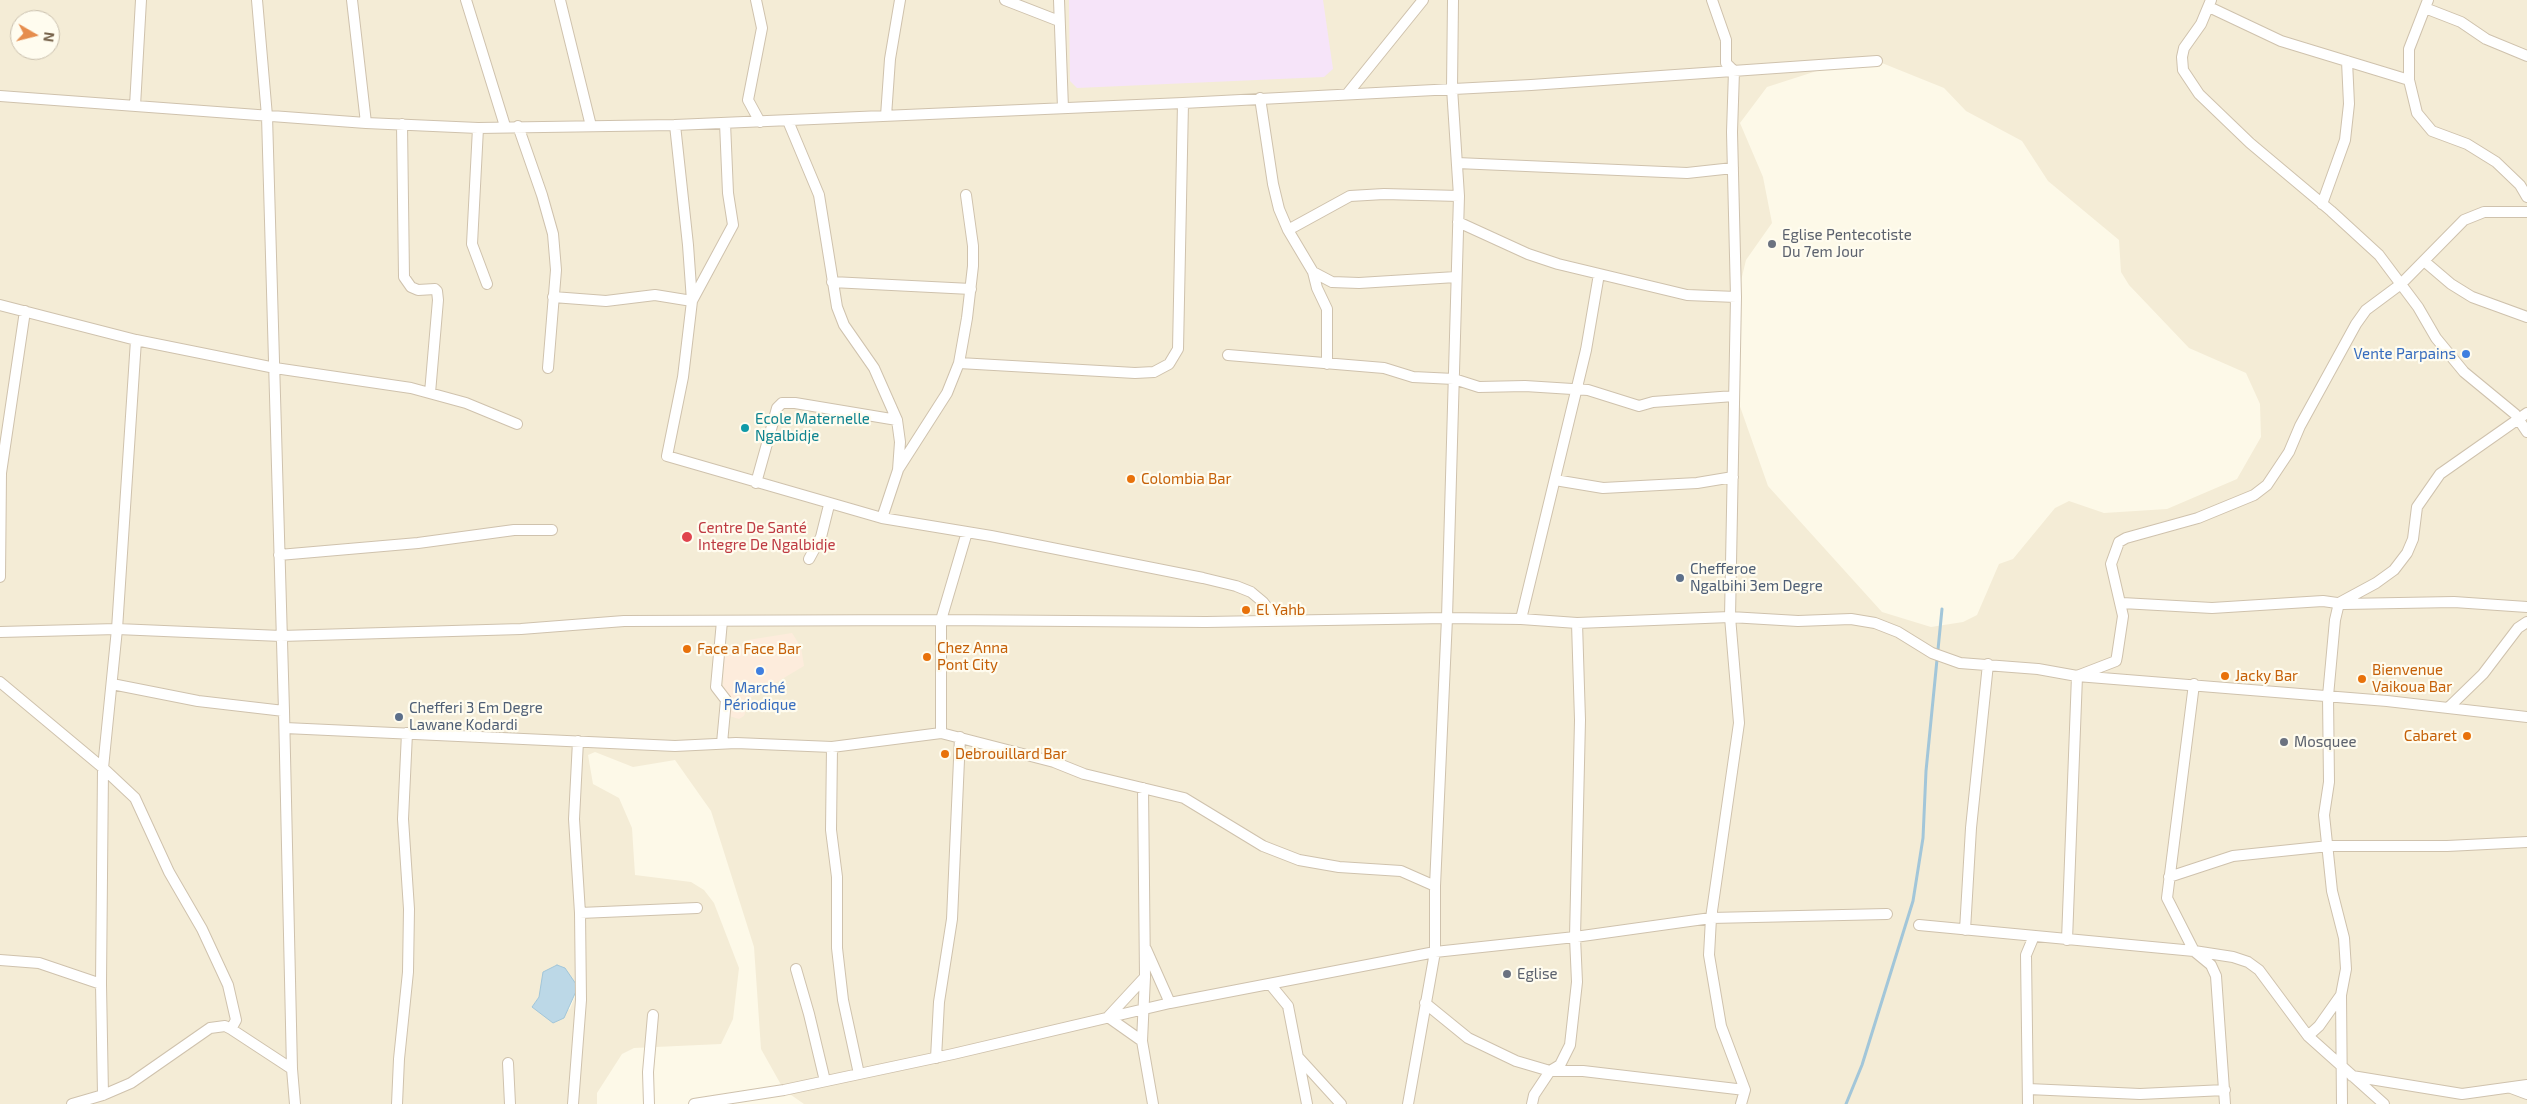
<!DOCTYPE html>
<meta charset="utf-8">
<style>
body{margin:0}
#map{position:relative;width:2527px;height:1104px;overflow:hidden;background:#fdf9e8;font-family:"Exo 2",sans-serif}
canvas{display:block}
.north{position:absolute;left:10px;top:10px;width:50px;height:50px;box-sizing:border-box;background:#fffcef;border:1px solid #c9bfad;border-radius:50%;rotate:98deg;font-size:14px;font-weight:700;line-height:20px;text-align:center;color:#77634b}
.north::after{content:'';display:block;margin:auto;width:18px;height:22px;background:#e68d4d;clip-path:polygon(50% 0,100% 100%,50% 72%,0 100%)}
</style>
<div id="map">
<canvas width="2527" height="1104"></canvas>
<div class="north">N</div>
</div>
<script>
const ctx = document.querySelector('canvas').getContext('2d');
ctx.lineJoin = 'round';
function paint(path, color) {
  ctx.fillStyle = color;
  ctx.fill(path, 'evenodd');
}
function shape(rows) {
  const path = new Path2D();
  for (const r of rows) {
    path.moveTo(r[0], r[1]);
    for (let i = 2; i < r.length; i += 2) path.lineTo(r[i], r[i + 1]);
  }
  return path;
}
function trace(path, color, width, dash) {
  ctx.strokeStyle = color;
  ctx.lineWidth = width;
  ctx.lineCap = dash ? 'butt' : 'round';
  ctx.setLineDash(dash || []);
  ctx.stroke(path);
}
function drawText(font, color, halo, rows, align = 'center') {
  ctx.font = font + ' "Exo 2",sans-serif';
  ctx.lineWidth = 4.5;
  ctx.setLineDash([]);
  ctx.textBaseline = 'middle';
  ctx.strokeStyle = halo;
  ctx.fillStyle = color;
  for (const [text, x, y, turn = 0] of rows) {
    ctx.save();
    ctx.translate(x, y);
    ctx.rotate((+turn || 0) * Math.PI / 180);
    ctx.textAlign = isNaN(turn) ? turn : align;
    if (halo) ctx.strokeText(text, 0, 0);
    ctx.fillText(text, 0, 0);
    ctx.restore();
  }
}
paint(shape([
 [0,0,2527,0,2527,1104,804,1104,784,1090,761,1049,754,947,711,811,675,760,633,767,595,752,588,755,593,784,619,798,632,828,635,875,691,882,704,890,714,903,739,968,733,1019,721,1044,634,1048,622,1054,597,1093,597,1104,0,1104],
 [20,20,50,20,50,50,20,50],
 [1877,61,1944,88,1966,111,2022,141,2048,181,2119,240,2121,272,2129,285,2189,348,2246,373,2260,404,2261,437,2237,479,2167,509,2104,513,2069,501,2055,508,2013,559,1999,564,1977,615,1963,622,1931,627,1882,612,1768,486,1737,398,1739,289,1746,260,1772,223,1763,177,1740,123,1767,87,1826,68,1858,68],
 [577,991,570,1009,545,1015,532,1007,539,997]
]), '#f4ecd6');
paint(shape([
 [792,633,801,647,804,666,750,698,744,716,739,719,729,716,731,700,723,687,724,653,740,648,748,640]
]), '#fdecdc');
paint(shape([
 [1069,0,1323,0,1333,69,1324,77,1077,88,1070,81]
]), '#f6e4f9');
const water = shape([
 [557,965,565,968,578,987,564,1018,553,1023,532,1007,539,997,543,972,557,965]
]);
paint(water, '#bcd8e7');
trace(water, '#a2c6d9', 1);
trace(shape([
 [1846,1104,1862,1065,1913,901,1923,838,1926,771,1942,609]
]), '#a2c6d9', 3);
const street = shape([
 [257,0,267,116,284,711,292,1069,295,1104],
 [352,0,366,123],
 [466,0,505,126],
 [560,0,591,126],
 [756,0,762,28,748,100,760,122],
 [1005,0,1059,21],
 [1059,0,1063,108],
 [1712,0,1726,40,1726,63,1734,71],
 [2211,0,2201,24,2184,48,2182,57,2183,70,2199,94,2250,143,2331,211,2379,255,2418,307,2436,338,2464,372,2515,414,2527,432],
 [2428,0,2409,49,2409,80,2417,113,2432,131,2467,144,2496,162,2520,185,2527,197],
 [2209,7,2281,41,2409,80],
 [2425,8,2461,22,2486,39,2527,56],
 [1734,71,1732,132,1736,297,1730,617,1739,723,1711,918,1709,955,1721,1026,1745,1090,1741,1104],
 [1348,93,1423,0],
 [0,96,366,123,478,128,675,125,1183,103,1531,85,1877,61],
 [1260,98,1273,184,1279,209,1288,230,1313,272,1317,288,1327,309,1327,364],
 [135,106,141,0],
 [886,116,890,59,900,0],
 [788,121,819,195,837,307,844,325,874,368,897,420,900,442,898,470,882,518],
 [402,124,404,277,411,287,418,290,435,289,437,291,438,300,430,393],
 [675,125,688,245,692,301,683,377,667,456,882,518,991,536,1203,578,1236,586,1251,592,1263,602,1277,621],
 [518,126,542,195,553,234,556,270,548,368],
 [478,128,472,244,487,284],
 [1457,163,1687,173,1733,168],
 [2322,204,2345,140,2349,104,2347,61],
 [1458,222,1528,254,1558,264,1687,295,1736,297],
 [1288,230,1350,196,1384,194,1459,196],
 [2424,261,2451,284,2472,297,2527,317],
 [1313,272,1332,282,1359,283,1456,277],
 [832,282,971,289],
 [553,297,606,301,655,295,692,301,733,225,728,193,725,123],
 [0,305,136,340,275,368,411,388,466,403,517,424],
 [1228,355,1384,368,1413,377,1454,379,1479,387,1525,386,1588,390,1639,406,1653,402,1734,396],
 [959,363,1135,373,1154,372,1169,364,1178,349,1183,103],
 [899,468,947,393,959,363,967,318,973,266,973,246,966,195],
 [1555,480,1603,488,1697,483,1733,477],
 [756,483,777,408,782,403,795,403,897,420],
 [279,555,418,543,514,530,552,530],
 [809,559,821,537,829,505],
 [0,577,1,473,25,311],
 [2122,603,2212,608,2323,601,2344,604,2454,602,2527,607],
 [1521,619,1586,350,1599,274],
 [722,621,716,687,726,700,722,743],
 [0,632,117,629,281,636,521,629,624,621,941,620,1206,622,1447,618,1521,619,1577,623,1730,617,1798,621,1851,619,1875,623,1898,632,1932,653,1960,663,2038,669,2077,676,2387,701,2527,717],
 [0,682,103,768,135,798,169,872,202,929,228,985,236,1020,231,1029],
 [112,684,198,701,284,711],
 [2194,684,2167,898,2194,951,2211,965,2216,976,2225,1104],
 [2448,708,2483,674,2518,628,2527,622],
 [285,728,675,746,736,743,832,747,941,733,941,620,967,532],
 [941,733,1054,762,1084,774,1184,798,1263,846,1299,860,1339,867,1401,871,1435,886],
 [832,747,831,830,837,877,837,948,843,1000,859,1074],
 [2169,877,2233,856,2329,846,2447,846,2527,842],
 [580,913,697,908],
 [1919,925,2194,951,2233,957,2248,962,2259,970,2308,1036,2384,1104],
 [1965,930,1971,828,1988,664],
 [2067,940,2077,676,2116,661,2117,656,2123,616,2111,564,2119,542,2126,538,2198,518,2254,495,2267,485,2289,452,2300,426,2356,324,2366,310,2401,284,2464,220,2484,212,2527,212],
 [1146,949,1170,1003],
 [0,960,39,963,101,984],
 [796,969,809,1014,825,1081],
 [1145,977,1108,1017,1142,1041,1153,1104],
 [1270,984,1288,1006,1307,1104],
 [1425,1003,1468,1038,1516,1061,1550,1071,1534,1095,1532,1104],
 [2308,1036,2319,1026,2341,995],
 [1142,1041,1145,977,1143,788],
 [936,1058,939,1002,952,919,960,737],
 [1299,1058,1341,1104],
 [508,1063,510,1104],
 [1550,1071,1560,1065,1570,1045,1577,982,1575,937,1580,720,1577,623],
 [1551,1071,1583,1071,1745,1090],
 [2352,1076,2462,1094,2527,1085],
 [2511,1088,2527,1094],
 [2028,1089,2140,1094,2225,1090],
 [103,1095,101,984,103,768,117,629,136,340],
 [72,1104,103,1095,131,1083,210,1028,225,1026,231,1029,292,1069],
 [397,1104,399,1059,408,972,409,909,403,819,407,733],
 [573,1104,581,1000,580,913,574,819,578,741],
 [649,1104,648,1072,653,1015],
 [694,1104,784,1090,953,1054,1170,1003,1435,952,1575,937,1711,918,1887,914],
 [1408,1104,1435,952,1435,886,1447,618,1459,196,1452,88,1453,0],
 [2028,1104,2026,955,2034,936],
 [2342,1104,2341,995,2346,969,2344,938,2332,891,2324,815,2329,782,2328,696,2335,620,2339,603,2376,583,2394,570,2407,553,2413,539,2417,507,2440,474,2527,413]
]);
trace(street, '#cfc2ad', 12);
trace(street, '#fff', 10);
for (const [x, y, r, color] of [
 [1772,244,5,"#6b7280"],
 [2466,354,5,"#3f7fe0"],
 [745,428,5,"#0f9aa8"],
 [1131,479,5,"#e8710a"],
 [687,537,6,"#e0444e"],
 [1680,578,5,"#5c6f8a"],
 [1246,610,5,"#e8710a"],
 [687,649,5,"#e8710a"],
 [927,657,5,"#e8710a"],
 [760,671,5,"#3f7fe0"],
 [2225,676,5,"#e8710a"],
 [2362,679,5,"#e8710a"],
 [399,717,5,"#5c6f8a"],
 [2467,736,5,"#e8710a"],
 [2284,742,5,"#6b7280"],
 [945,754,5,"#e8710a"],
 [1507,974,5,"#6b7280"]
]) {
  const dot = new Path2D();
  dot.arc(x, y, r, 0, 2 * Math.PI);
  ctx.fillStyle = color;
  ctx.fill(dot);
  trace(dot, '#fffcef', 2);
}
drawText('15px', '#5b616d', '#fffcef', [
 ["Eglise Pentecotiste",1782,235],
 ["Du 7em Jour",1782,252],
 ["Mosquee",2294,742],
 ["Eglise",1517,974]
], 'left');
drawText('15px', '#366cbe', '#fffcef', [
 ["Vente Parpains",2456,354],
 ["Marché",760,688,"center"],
 ["Périodique",760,705,"center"]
], 'right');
drawText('15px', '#0d838f', '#fffcef', [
 ["Ecole Maternelle",755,419],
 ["Ngalbidje",755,436]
], 'left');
drawText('15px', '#c56008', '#fffcef', [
 ["Colombia Bar",1141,479],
 ["El Yahb",1256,610],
 ["Chez Anna",937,648],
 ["Pont City",937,665],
 ["Face a Face Bar",697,649],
 ["Bienvenue",2372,670],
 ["Vaikoua Bar",2372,687],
 ["Jacky Bar",2235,676],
 ["Cabaret",2457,736,"right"],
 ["Debrouillard Bar",955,754]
], 'left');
drawText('15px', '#be3a42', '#fffcef', [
 ["Centre De Santé",698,528],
 ["Integre De Ngalbidje",698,545]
], 'left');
drawText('15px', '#4e5e75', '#fffcef', [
 ["Chefferoe",1690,569],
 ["Ngalbihi 3em Degre",1690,586],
 ["Chefferi 3 Em Degre",409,708],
 ["Lawane Kodardi",409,725]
], 'left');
</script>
